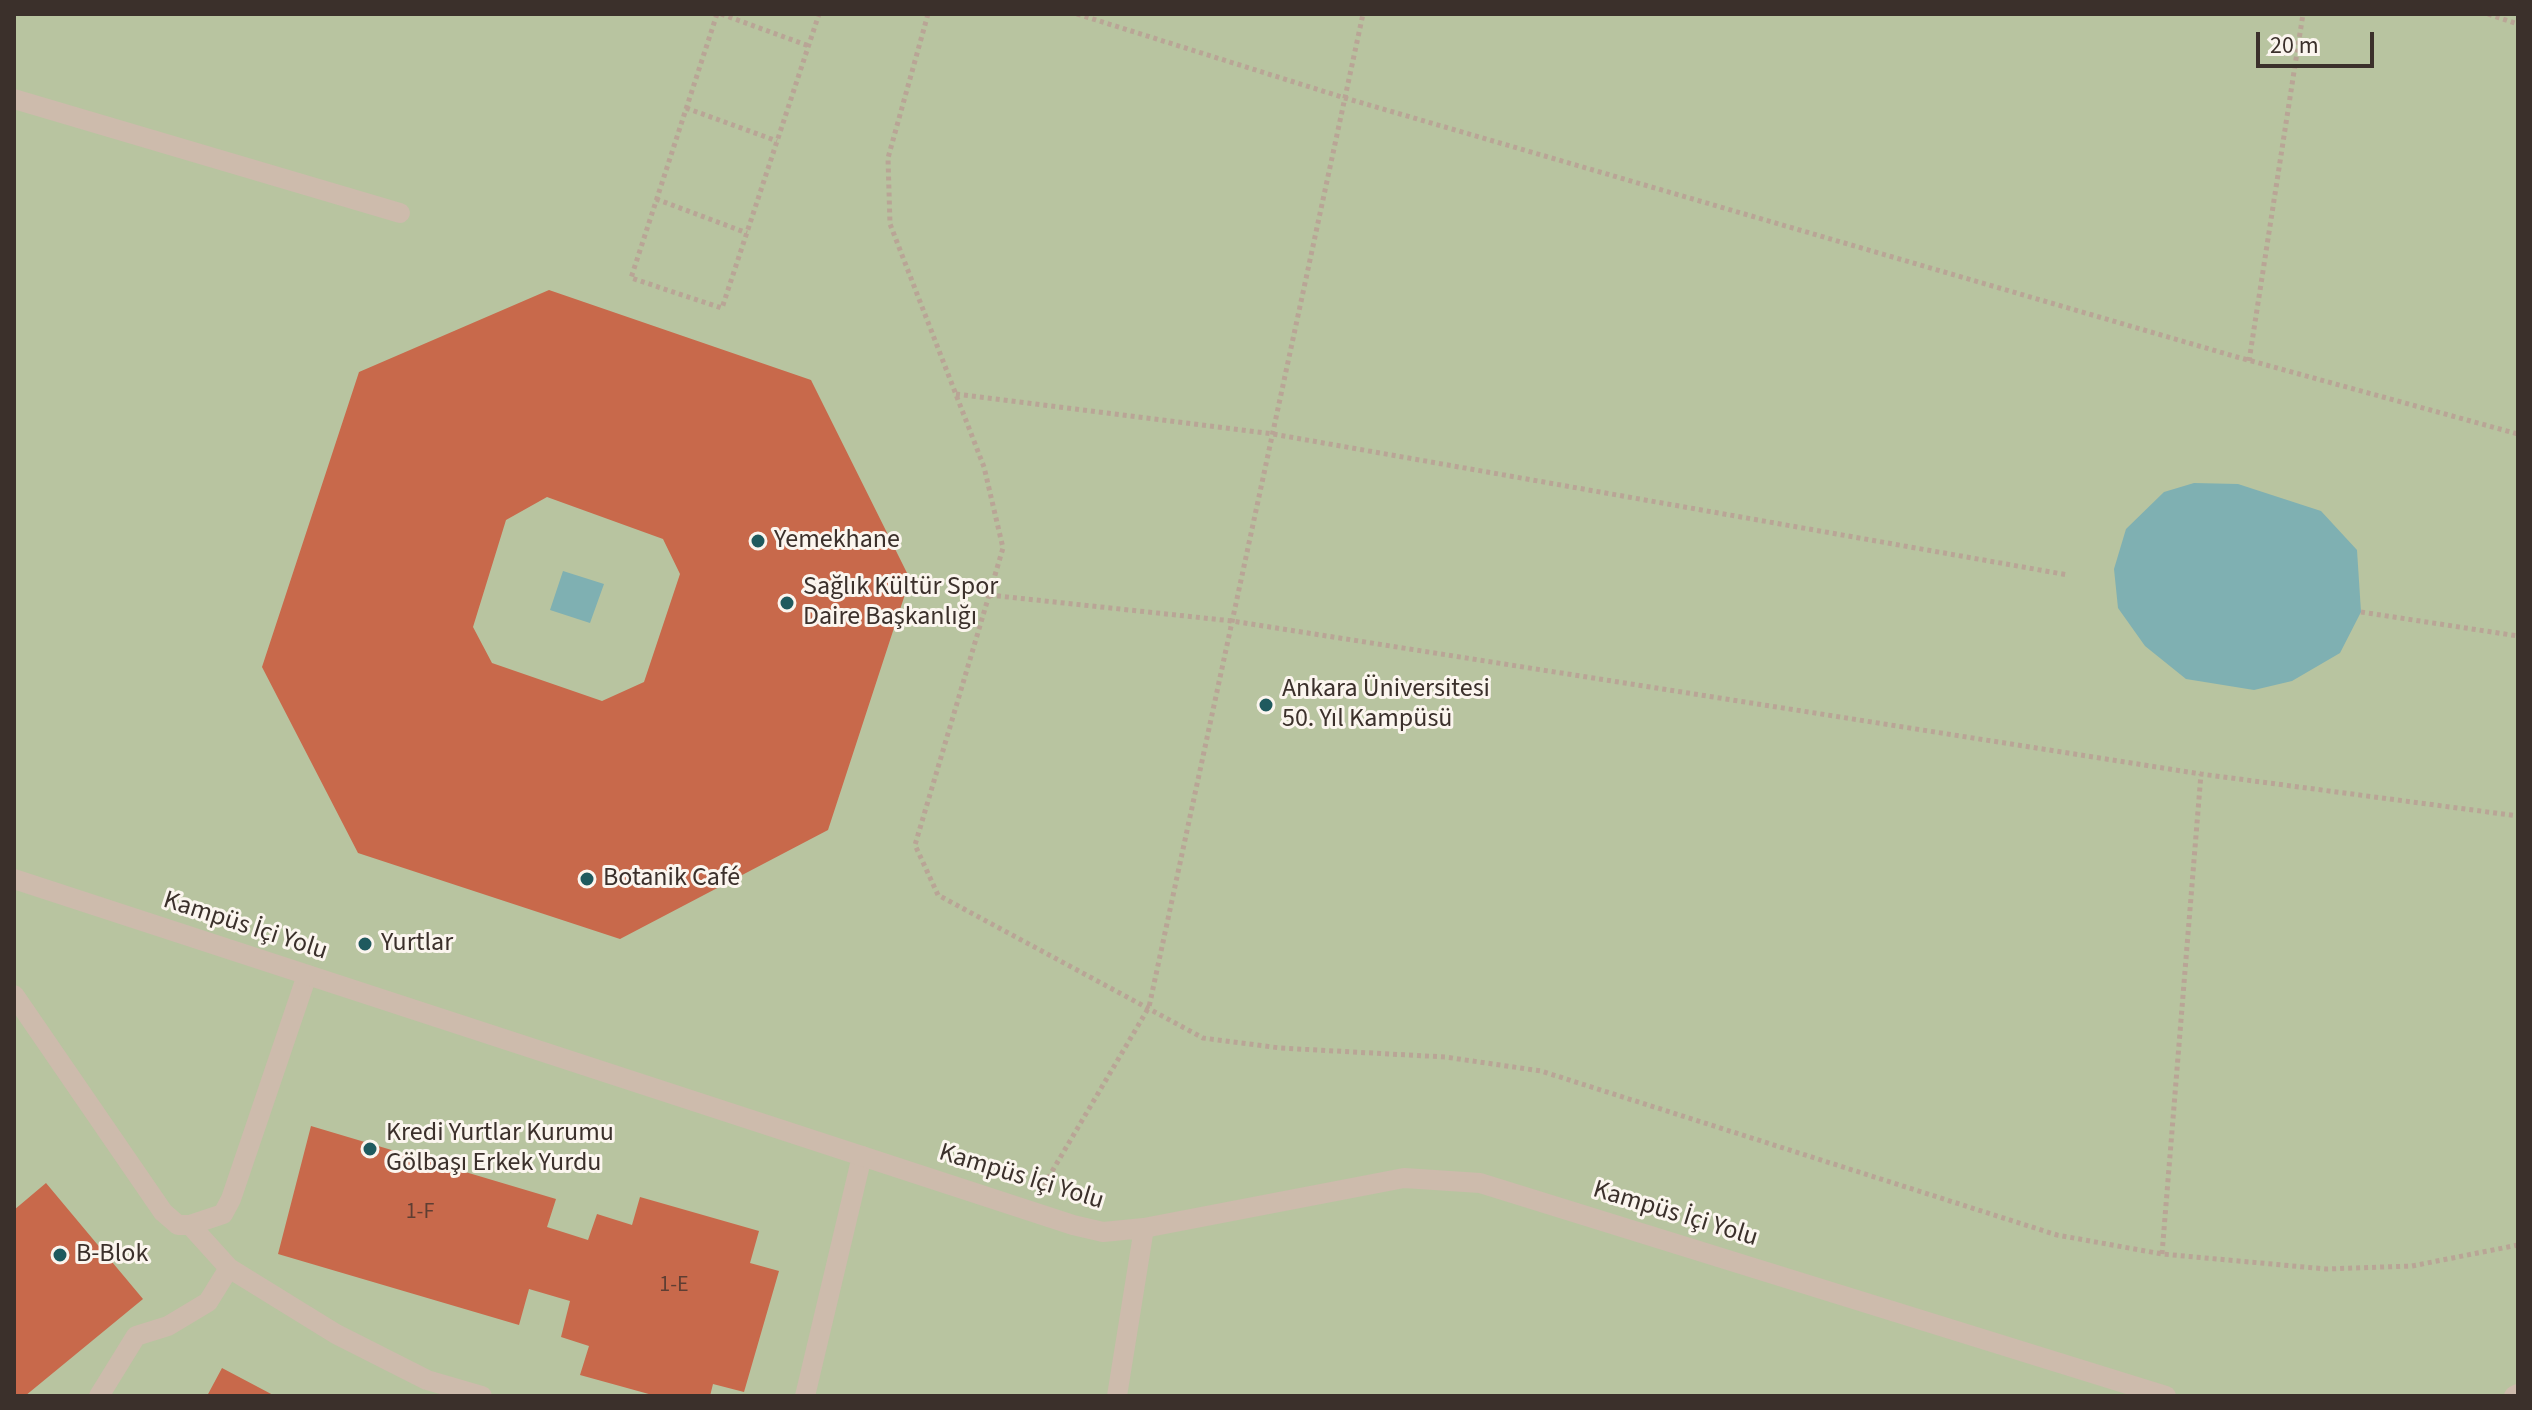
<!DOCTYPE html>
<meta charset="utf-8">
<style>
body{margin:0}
#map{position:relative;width:2532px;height:1410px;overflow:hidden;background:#f4ebe1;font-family:"Source Sans 3",sans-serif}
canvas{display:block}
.frame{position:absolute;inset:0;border:16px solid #3b302b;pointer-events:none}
.scale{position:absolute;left:2256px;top:32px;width:118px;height:36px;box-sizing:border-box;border:4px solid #3b302b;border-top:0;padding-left:10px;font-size:24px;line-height:28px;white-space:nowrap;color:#3b302b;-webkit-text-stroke:6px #fbf5ee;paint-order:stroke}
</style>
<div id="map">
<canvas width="2532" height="1410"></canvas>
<div class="frame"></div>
<div class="scale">20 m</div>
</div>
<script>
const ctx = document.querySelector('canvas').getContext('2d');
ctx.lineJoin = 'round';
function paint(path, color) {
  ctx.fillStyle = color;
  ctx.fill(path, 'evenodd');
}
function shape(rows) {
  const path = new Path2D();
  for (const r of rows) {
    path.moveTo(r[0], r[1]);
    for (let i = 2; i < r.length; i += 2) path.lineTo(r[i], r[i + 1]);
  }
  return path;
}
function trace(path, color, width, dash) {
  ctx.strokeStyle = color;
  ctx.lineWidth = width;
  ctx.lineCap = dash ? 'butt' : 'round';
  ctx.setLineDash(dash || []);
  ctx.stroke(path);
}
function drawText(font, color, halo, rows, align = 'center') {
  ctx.font = font + ' "Source Sans 3",sans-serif';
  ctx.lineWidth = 6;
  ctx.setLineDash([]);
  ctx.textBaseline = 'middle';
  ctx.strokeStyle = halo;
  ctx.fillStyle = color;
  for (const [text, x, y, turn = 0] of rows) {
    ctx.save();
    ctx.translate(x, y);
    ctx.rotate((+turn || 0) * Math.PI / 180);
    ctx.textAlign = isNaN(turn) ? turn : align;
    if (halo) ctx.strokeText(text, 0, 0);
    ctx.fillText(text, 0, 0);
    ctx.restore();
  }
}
paint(shape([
 [14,14,2518,14,2518,1396,14,1396]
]), '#b8c4a0');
paint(shape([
 [2194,483,2238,484,2321,511,2357,550,2361,612,2340,653,2292,681,2254,690,2186,679,2145,646,2118,608,2114,569,2126,529,2164,492],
 [563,571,604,584,590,623,550,610]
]), '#7fb0b2');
paint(shape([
 [549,290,811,380,910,579,828,830,620,939,358,853,262,667,359,372],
 [547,497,663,539,680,574,644,682,602,701,492,663,473,627,506,520],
 [311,1126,556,1199,547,1227,588,1240,597,1214,632,1225,640,1197,759,1231,750,1263,779,1271,744,1392,713,1384,710,1396,656,1396,580,1375,589,1346,561,1337,570,1301,529,1289,519,1325,278,1254],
 [46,1183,143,1299,25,1396,14,1396,14,1210],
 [222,1368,275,1396,207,1396]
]), '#c8694b');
trace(shape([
 [717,14,631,278,722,308,819,14],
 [721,14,809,46],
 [928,14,888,158,890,224,984,467,1003,548,915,845,938,895,1203,1038,1280,1048,1445,1057,1541,1071,2057,1235,2162,1254,2326,1269,2412,1266,2518,1245],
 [1077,14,1345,98,2237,357,2518,434],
 [2488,14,2518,24],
 [686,108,777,141],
 [656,199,747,233],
 [2249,361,2303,14],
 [956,394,1273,434,2068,575],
 [989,595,1232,621,2201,774,2518,816],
 [2361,612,2518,636],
 [1044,1185,1149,1007,1363,14],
 [2162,1254,2201,774]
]), '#b9a596', 5, [4, 4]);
trace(shape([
 [14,995,163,1212,178,1225,190,1225,223,1214,231,1199,307,975],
 [190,1225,229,1268,336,1334,427,1380,482,1396],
 [99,1396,136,1336,168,1326,208,1302,229,1268],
 [805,1396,862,1156]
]), '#cdbbac', 20);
trace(shape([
 [14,99,400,213],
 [14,879,1073,1225,1103,1232,1144,1228,1404,1178,1480,1183,2166,1396],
 [1117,1396,1144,1228],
 [2514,1396,2518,1394]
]), '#cdbbac', 20);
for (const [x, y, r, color] of [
 [758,541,8,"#1f5a5e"],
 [787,603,8,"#1f5a5e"],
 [1266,705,8,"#1f5a5e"],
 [587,879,8,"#1f5a5e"],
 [365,944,8,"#1f5a5e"],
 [370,1149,8,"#1f5a5e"],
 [60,1255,8,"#1f5a5e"]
]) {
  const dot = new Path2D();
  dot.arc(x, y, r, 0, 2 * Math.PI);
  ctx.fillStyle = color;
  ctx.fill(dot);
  trace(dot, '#fbf5ee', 3);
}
drawText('22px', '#5e3e33', null, [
 ["1-F",420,1213],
 ["1-E",674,1286]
]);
drawText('26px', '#3b302b', '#fbf5ee', [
 ["Yemekhane",774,541],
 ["Sağlık Kültür Spor",803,588],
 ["Daire Başkanlığı",803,618],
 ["Ankara Üniversitesi",1282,690],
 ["50. Yıl Kampüsü",1282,720],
 ["Botanik Café",603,879],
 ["Yurtlar",381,944],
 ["Kredi Yurtlar Kurumu",386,1134],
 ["Gölbaşı Erkek Yurdu",386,1164],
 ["B-Blok",76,1255]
], 'left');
drawText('26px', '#3b302b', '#fbf5ee', [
 ["Kampüs İçi Yolu",245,927,18],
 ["Kampüs İçi Yolu",1021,1178,17],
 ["Kampüs İçi Yolu",1675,1215,17]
]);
</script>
